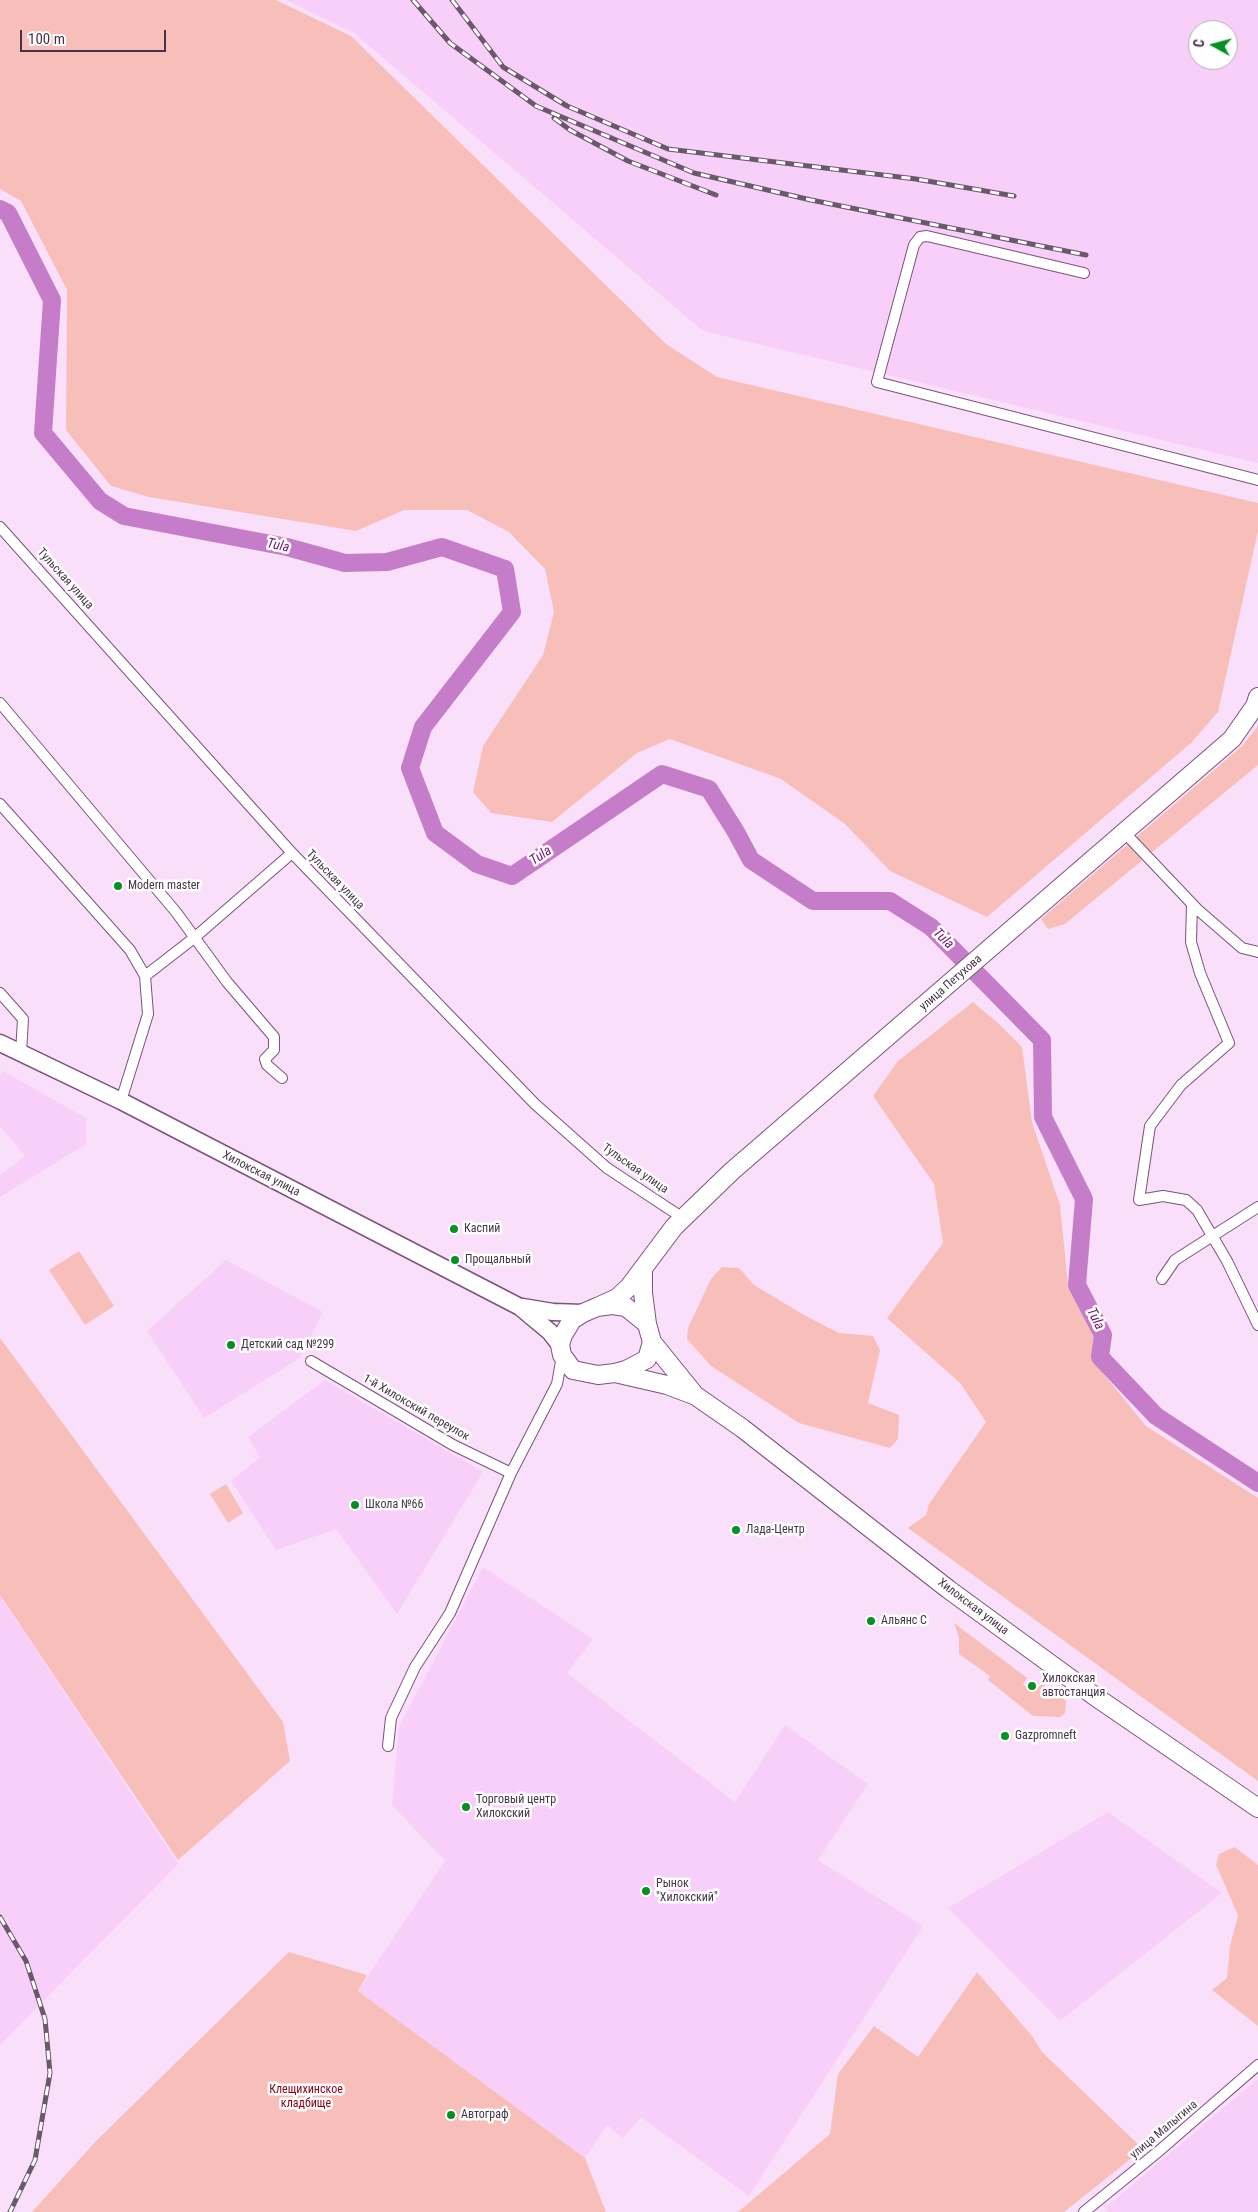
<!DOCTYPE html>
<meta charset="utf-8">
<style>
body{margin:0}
#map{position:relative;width:1258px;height:2212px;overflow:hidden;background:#fadffb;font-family:"Roboto Condensed",sans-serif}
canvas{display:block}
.north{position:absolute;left:1188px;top:20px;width:50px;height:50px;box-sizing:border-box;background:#fff;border:1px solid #b5aeb5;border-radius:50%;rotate:277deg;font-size:14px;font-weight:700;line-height:20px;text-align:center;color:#463447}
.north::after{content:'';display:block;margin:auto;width:18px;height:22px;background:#039124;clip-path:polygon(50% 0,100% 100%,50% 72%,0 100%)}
.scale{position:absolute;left:20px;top:30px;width:146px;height:22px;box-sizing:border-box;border:2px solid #463447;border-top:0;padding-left:6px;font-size:15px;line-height:18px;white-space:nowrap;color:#463447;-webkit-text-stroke:4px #fff;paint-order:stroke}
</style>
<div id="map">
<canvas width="1258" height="2212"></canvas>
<div class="north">С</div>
<div class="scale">100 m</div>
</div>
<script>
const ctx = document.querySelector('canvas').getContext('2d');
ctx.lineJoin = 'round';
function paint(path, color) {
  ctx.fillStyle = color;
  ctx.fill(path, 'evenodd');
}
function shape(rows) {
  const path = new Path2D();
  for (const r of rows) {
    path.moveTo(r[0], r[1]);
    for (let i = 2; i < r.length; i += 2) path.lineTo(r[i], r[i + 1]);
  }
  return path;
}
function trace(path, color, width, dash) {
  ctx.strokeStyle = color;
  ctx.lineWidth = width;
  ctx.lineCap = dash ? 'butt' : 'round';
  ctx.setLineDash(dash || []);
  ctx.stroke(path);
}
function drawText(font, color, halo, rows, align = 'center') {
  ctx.font = font + ' "Roboto Condensed",sans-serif';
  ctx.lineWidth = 5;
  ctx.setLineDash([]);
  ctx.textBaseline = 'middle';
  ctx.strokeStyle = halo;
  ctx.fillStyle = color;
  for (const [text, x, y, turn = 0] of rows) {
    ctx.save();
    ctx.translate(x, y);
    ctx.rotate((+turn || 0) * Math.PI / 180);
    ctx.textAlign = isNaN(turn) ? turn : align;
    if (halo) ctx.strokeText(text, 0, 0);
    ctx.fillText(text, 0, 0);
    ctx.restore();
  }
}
paint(shape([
 [286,0,1258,0,1258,463,703,331,354,33],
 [1198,30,1228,30,1228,60,1198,60],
 [3,1071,86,1118,86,1144,0,1197,0,1175,25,1156,0,1126,0,1076],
 [226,1260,323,1312,300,1358,204,1418,147,1331],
 [325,1380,483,1472,397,1614,336,1529,276,1550,231,1481,260,1457,248,1437],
 [483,1567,593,1639,567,1673,735,1802,785,1725,868,1784,818,1860,923,1926,749,2196,641,2117,623,2138,607,2125,585,2158,358,1991,445,1861,392,1805,399,1727],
 [0,1596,178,1864,0,2045],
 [1108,1812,1222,1893,1060,2021,948,1908],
 [1258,2079,1258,2212,1108,2212,1105,2208]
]), '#f7cff9');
paint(shape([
 [0,0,276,0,351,36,666,344,717,377,1258,503,1258,531,1218,712,1191,743,987,917,890,871,845,824,781,779,670,739,637,753,552,822,491,813,473,792,483,746,543,655,554,612,545,569,509,532,467,510,404,510,356,531,149,497,111,486,66,430,67,290,21,201,0,189],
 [1258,726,1258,765,1065,924,1048,929,1041,919,1242,746],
 [973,1002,999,1024,1022,1047,1032,1122,1060,1205,1068,1285,1094,1334,1092,1360,1146,1426,1258,1498,1258,1781,908,1528,926,1515,929,1504,986,1422,960,1383,887,1318,943,1243,934,1184,873,1096,898,1061],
 [79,1251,114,1306,85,1325,49,1270],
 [722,1267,739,1268,754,1285,804,1315,839,1333,873,1336,880,1350,868,1403,899,1415,898,1439,890,1448,799,1423,711,1366,687,1339,688,1328,711,1279],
 [0,1338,283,1722,290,1761,178,1860,0,1595],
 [226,1484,243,1513,228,1523,210,1494],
 [954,1623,1027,1678,1023,1684,1033,1692,1042,1684,1066,1701,1065,1713,1060,1717,1033,1716,988,1680,990,1676,959,1654,959,1637],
 [1235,1847,1258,1865,1258,2026,1212,1990,1227,1978,1230,1946,1238,1915,1216,1865,1219,1854],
 [289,1952,367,1975,358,1991,585,2158,606,2212,32,2212,96,2141],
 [977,1972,1032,2036,1042,2052,1143,2149,1064,2212,738,2212,830,2134,838,2074,874,2026,918,2057]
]), '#f8bfba');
trace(shape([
 [0,209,8,213,52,300,43,433,100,501,124,516,287,547,345,563,387,562,442,547,505,569,512,612,423,727,410,768,435,833,477,864,512,876,662,774,709,789,736,832,751,860,813,901,890,901,931,927,1042,1040,1043,1117,1084,1199,1077,1285,1103,1335,1100,1357,1156,1416,1258,1483]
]), '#c57dca', 18);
const minor = shape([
 [1084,273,927,236,920,237,914,245,877,382,1258,480],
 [0,527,292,853,535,1104,607,1168,683,1218],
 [0,703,176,912,227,982,274,1037,274,1050,265,1059,267,1065,282,1078],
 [0,804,130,950,145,976],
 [1124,832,1197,909,1242,948,1258,952],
 [1192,904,1191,942,1200,973,1229,1043,1181,1085,1150,1126,1139,1200,1163,1196,1186,1200,1197,1210,1227,1261,1258,1325],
 [0,993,23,1019,21,1053],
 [121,1101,148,1014,145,976,194,938,292,853],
 [1162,1279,1175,1260,1258,1207],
 [311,1361,453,1445,511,1473],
 [388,1746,391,1718,415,1667,450,1613,511,1473,557,1384,562,1356],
 [1084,2212,1159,2151,1258,2065]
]);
const primary = shape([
 [0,1043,121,1101,520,1307,550,1332,560,1345],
 [523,1307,553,1312,583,1313]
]);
const trunk = shape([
 [643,1269,643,1293,647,1324],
 [612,1305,626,1307,647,1324,652,1342,647,1359,626,1370,615,1373,598,1375,573,1370,562,1355,560,1345,563,1335,572,1320,583,1313,597,1307,612,1305],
 [597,1307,617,1298,629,1287,674,1227,732,1171,1232,739,1255,706,1258,697],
 [652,1342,694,1394],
 [615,1373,667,1385,696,1396,742,1428,948,1589,1093,1695,1258,1808]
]);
trace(minor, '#7a537c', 12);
trace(primary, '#7a537c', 19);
trace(trunk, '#7a537c', 20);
trace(minor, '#fff', 10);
trace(primary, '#fff', 16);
trace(trunk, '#fff', 18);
const rail = shape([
 [413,0,450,43,536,106,694,173,811,200,1086,255],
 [452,0,503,67,567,106,668,149,916,179,1014,196],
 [554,118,570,130,628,161,716,195],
 [0,1917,26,1961,45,2019,50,2073,35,2160,10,2212]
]);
trace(rail, '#6b586c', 5);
trace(rail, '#fff', 3, [9]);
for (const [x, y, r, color] of [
 [118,886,5,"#039124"],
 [454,1229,5,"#039124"],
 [455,1260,5,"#039124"],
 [231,1345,5,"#039124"],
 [355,1505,5,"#039124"],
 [736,1530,5,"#039124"],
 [871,1621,5,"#039124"],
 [1032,1686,5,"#039124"],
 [1005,1736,5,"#039124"],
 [466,1807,5,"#039124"],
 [646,1891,5,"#039124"],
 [451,2115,5,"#039124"]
]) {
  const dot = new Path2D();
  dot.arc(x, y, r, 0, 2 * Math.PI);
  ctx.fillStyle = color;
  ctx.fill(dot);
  trace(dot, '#fff', 2);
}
drawText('12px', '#463447', '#fff', [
 ["Тульская улица",65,579,48],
 ["Тульская улица",335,880,46],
 ["улица Петухова",951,983,-41],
 ["Тульская улица",635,1169,35],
 ["Хилокская улица",261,1174,27],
 ["1-й Хилокский переулок",416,1408,30],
 ["Хилокская улица",973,1607,37],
 ["улица Малыгина",1164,2130,-40]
]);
drawText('12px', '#463447', '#fff', [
 ["Modern master",128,886],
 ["Каспий",464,1229],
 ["Прощальный",465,1260],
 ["Детский сад №299",241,1345],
 ["Школа №66",365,1505],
 ["Лада-Центр",746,1530],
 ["Альянс С",881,1621],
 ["Хилокская",1042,1679],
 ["автостанция",1042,1693],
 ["Gazpromneft",1015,1736],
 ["Торговый центр",476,1800],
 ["Хилокский",476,1814],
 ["Рынок",656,1884],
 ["\"Хилокский\"",656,1898],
 ["Автограф",461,2115]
], 'left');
drawText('12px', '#8c0013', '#fff', [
 ["Клещихинское",306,2090],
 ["кладбище",306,2104]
]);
drawText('italic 14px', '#711878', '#fff', [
 ["Tula",278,546,12],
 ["Tula",541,856,-34],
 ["Tula",943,939,45],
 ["Tula",1095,1319,63]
]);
</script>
